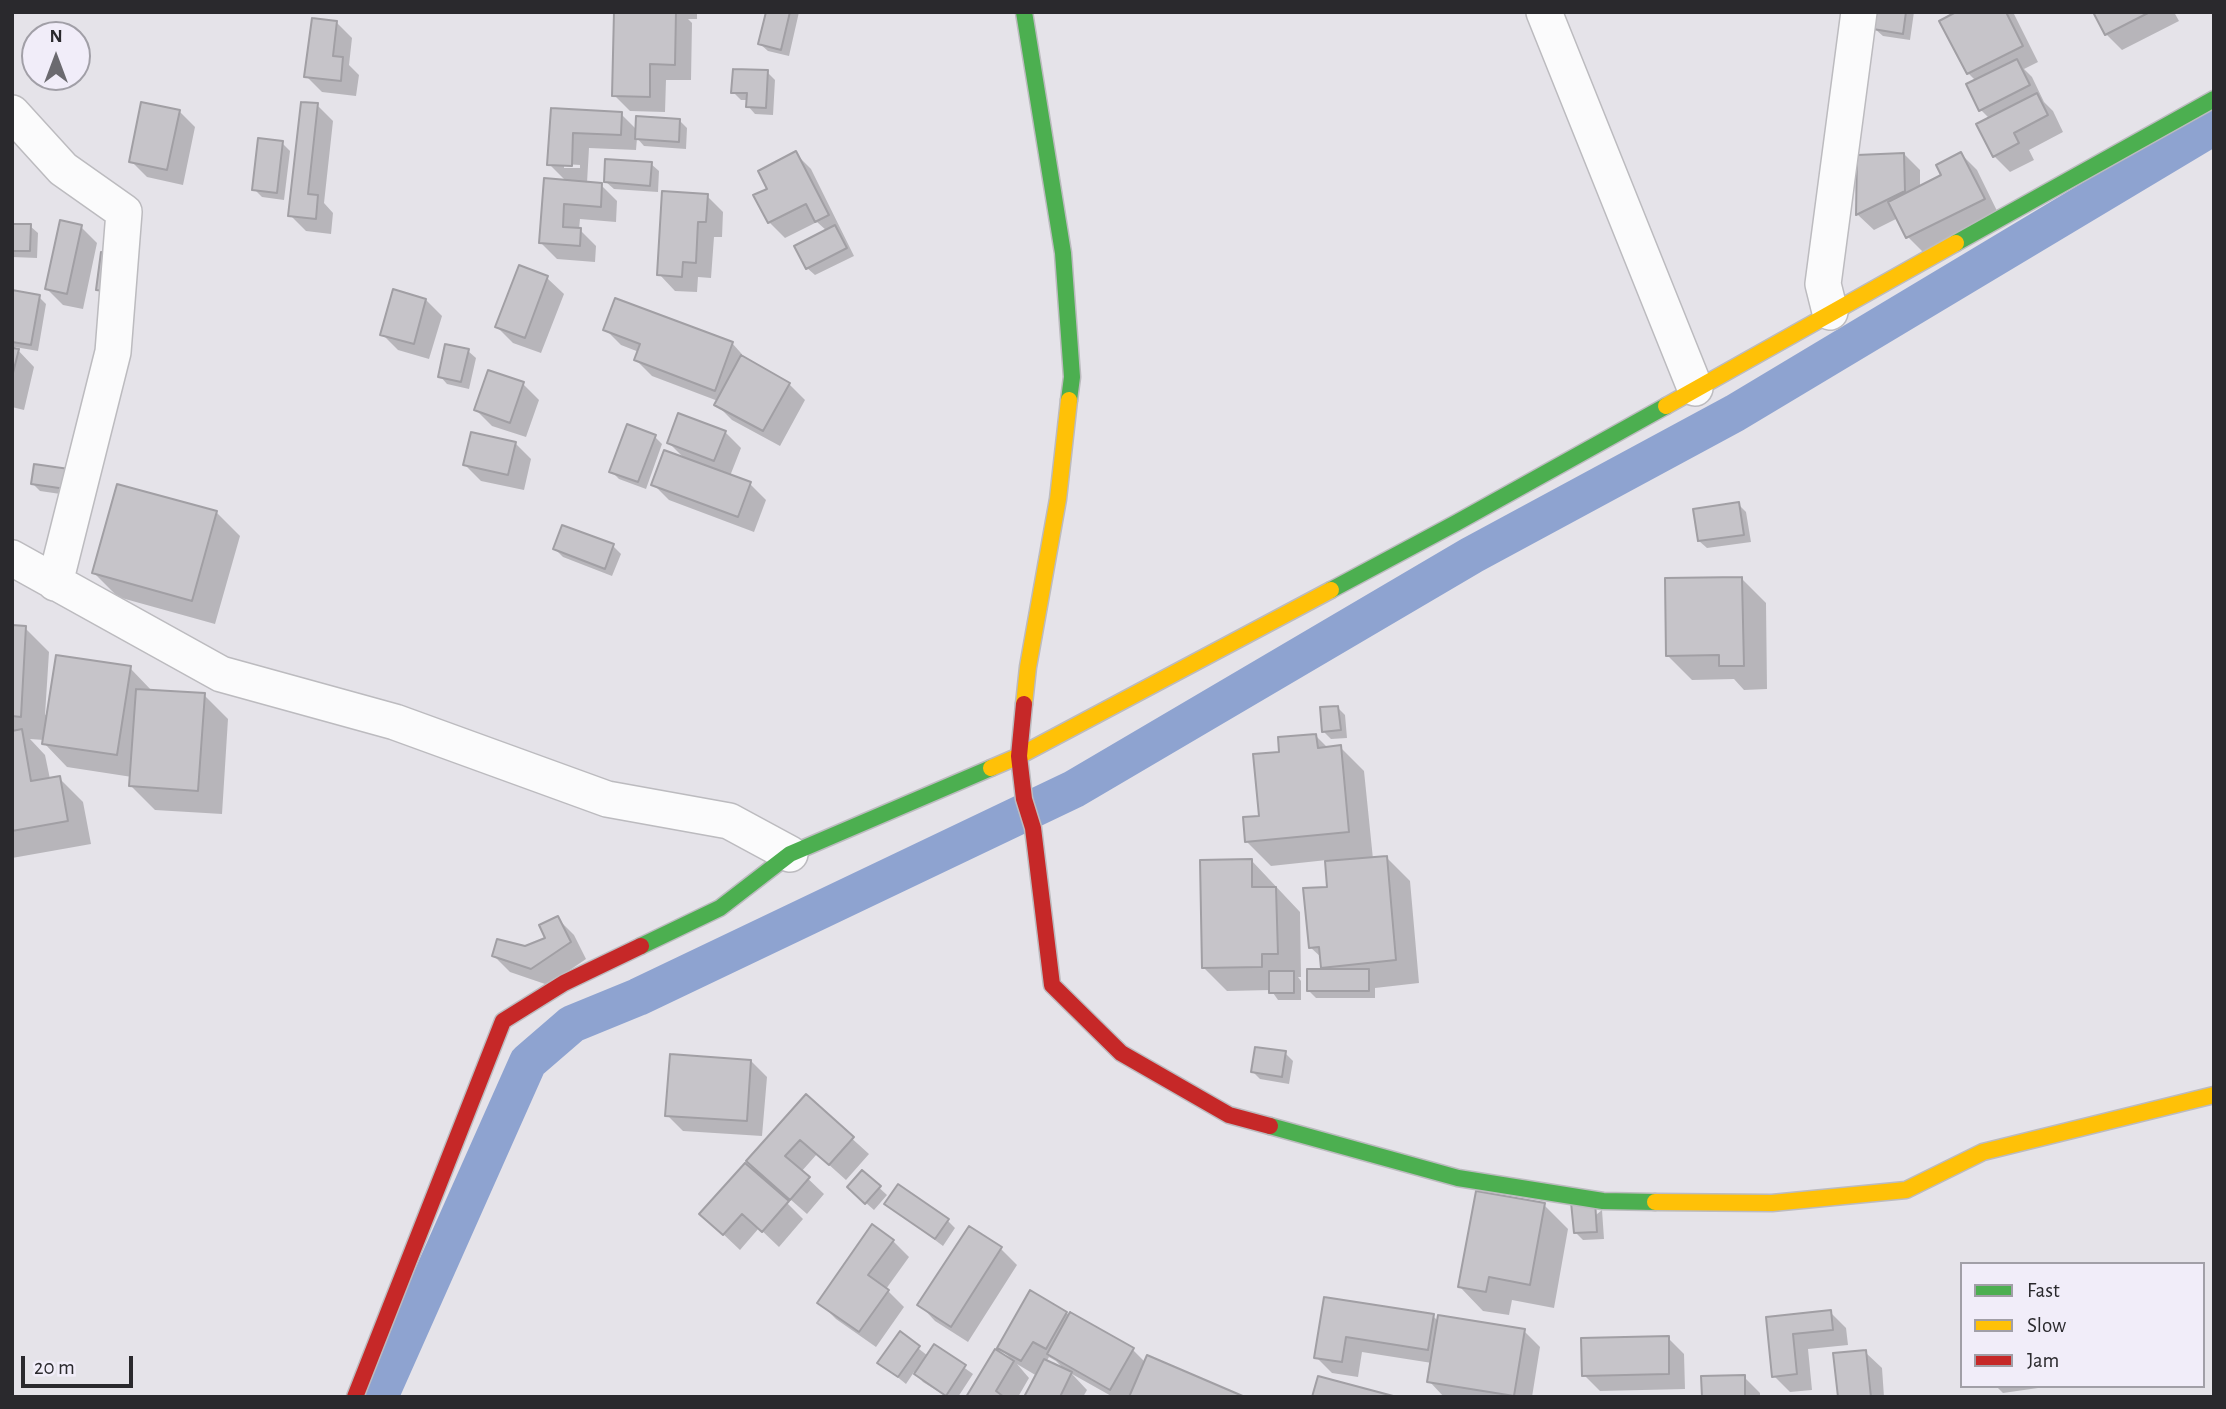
<!DOCTYPE html>
<style>
body{margin:0}
#map{position:relative;width:2226px;height:1409px;overflow:hidden;background:#e5e3e9;font-family:"Alegreya Sans",sans-serif}
canvas{display:block}
.frame{position:absolute;inset:0;border:14px solid #2a292d;pointer-events:none}
.legend{position:absolute;left:1960px;top:1262px;width:245px;height:126px;box-sizing:border-box;background:#f1edf9;border:2px solid #a19fa7;margin:0;padding:9px 12px;list-style:none;font-size:21px;color:#2a292d}
.legend li{display:flex;align-items:center;gap:14px;height:35px}
.legend b{width:35px;border:2px solid #a19fa7}
.north{position:absolute;left:21px;top:21px;width:70px;height:70px;box-sizing:border-box;background:#f1edf9;border:2px solid #a19fa7;border-radius:50%;rotate:0deg;font-size:19px;font-weight:700;line-height:28px;text-align:center;color:#2a292d}
.north::after{content:'';display:block;margin:auto;width:24px;height:32px;background:#6b6a6f;clip-path:polygon(50% 0,100% 100%,50% 72%,0 100%)}
.scale{position:absolute;left:21px;top:1356px;width:112px;height:32px;box-sizing:border-box;border:4px solid #2a292d;border-top:0;padding-left:9px;font-size:21px;line-height:24px;white-space:nowrap;color:#2a292d;-webkit-text-stroke:5px #f1edf9;paint-order:stroke}
</style>
<div id="map">
<canvas width="2226" height="1409"></canvas>
<div class="frame"></div>
<ul class="legend">
<li><b style="height:9px;background:#4caf50"></b>Fast</li>
<li><b style="height:9px;background:#ffc107"></b>Slow</li>
<li><b style="height:9px;background:#c62828"></b>Jam</li>
</ul>
<div class="north">N</div>
<div class="scale">20 m</div>
</div>
<script>
const ctx = document.querySelector('canvas').getContext('2d');
ctx.lineJoin = 'round';
function paint(path, color) {
  ctx.fillStyle = color;
  ctx.fill(path, 'evenodd');
}
function shape(rows) {
  const path = new Path2D();
  for (const r of rows) {
    path.moveTo(r[0], r[1]);
    for (let i = 2; i < r.length; i += 2) path.lineTo(r[i], r[i + 1]);
  }
  return path;
}
function trace(path, color, width, dash) {
  ctx.strokeStyle = color;
  ctx.lineWidth = width;
  ctx.lineCap = dash ? 'butt' : 'round';
  ctx.setLineDash(dash || []);
  ctx.stroke(path);
}
paint(shape([
 [616,12,697,12,697,19,688,19,692,23,691,80,666,80,665,112,630,111,614,95],
 [767,12,799,12,789,56,768,51,760,44],
 [1878,12,1914,12,1910,40,1883,36,1875,29],
 [1960,12,2013,12,2038,62,2024,69,2032,77,2044,102,2053,111,2063,132,2029,150,2034,160,2010,172,1994,156,1990,119,1981,110,1976,81,1968,73],
 [2095,12,2174,12,2179,21,2122,50,2106,34],
 [336,22,352,38,349,65,359,75,356,96,322,92,306,76],
 [767,72,775,80,773,115,755,114,748,106,748,100,741,100,733,92],
 [317,105,333,121,324,203,333,213,331,234,306,231,290,215],
 [552,110,621,114,637,130,680,121,687,128,686,149,644,146,637,138,636,150,589,148,587,183,601,185,617,201,616,222,580,219,579,229,596,246,595,262,557,259,541,243,567,182,549,164],
 [564,164,580,165,580,168,564,168],
 [179,111,195,127,183,185,147,177,131,161],
 [282,143,290,151,284,200,262,197,254,189],
 [795,153,811,169,854,256,815,275,807,268,827,231,817,222,785,238,769,222],
 [1904,154,1920,170,1920,188,1944,176,1961,154,1977,170,1999,215,1924,253,1908,237,1898,218,1874,230,1858,215,1859,157],
 [651,164,659,171,658,192,614,189,606,182],
 [707,196,723,212,722,237,714,237,711,278,698,277,697,292,675,291,659,274],
 [12,225,30,226,38,233,37,258,12,257],
 [81,227,97,243,83,309,63,305,47,289],
 [520,267,547,278,564,294,541,353,513,343,497,327],
 [12,292,39,297,46,304,38,351,15,347,34,367,24,410,12,407,12,349,15,350,12,347],
 [426,300,442,316,429,359,398,350,382,334],
 [605,329,732,343,748,361,789,384,805,400,780,446,732,420,716,404,718,401,652,376,636,360,639,352,621,345],
 [468,351,476,358,469,389,447,384,440,376],
 [523,384,539,400,526,437,492,426,476,410],
 [725,432,741,448,730,476,750,484,766,500,754,532,669,500,653,484,686,460,669,443],
 [655,437,662,444,646,489,619,479,611,471],
 [515,443,531,459,524,490,481,481,465,465],
 [35,466,74,496,40,491,33,484],
 [1738,504,1746,512,1751,542,1707,548,1699,541],
 [216,512,240,536,215,624,118,597,94,573],
 [563,527,613,546,621,554,612,576,563,557,555,549],
 [1742,579,1766,603,1767,689,1744,690,1734,679,1692,680,1668,656],
 [12,627,25,628,49,652,45,715,130,668,153,692,204,695,228,719,222,814,155,810,131,786,132,777,67,767,44,743,44,740,30,739,45,755,50,779,59,778,83,802,91,844,12,858],
 [1337,707,1345,715,1347,738,1331,739,1324,732],
 [1315,735,1328,748,1340,747,1364,771,1373,859,1386,857,1410,881,1419,983,1375,988,1375,998,1316,998,1308,990,1327,970,1323,967,1322,958,1310,947,1329,888,1327,860,1271,866,1247,842,1261,817,1281,753],
 [1251,860,1300,912,1301,977,1298,977,1301,981,1301,1000,1278,1000,1271,990,1227,991,1203,967],
 [558,919,574,935,586,959,548,985,510,972,494,956,525,948,547,939],
 [1285,1053,1293,1061,1289,1084,1260,1079,1252,1071],
 [751,1061,767,1077,762,1136,683,1131,667,1115],
 [806,1097,869,1154,846,1180,817,1154,801,1172,824,1194,807,1214,765,1177],
 [862,1172,887,1195,874,1210,857,1195],
 [787,1203,803,1219,779,1247,759,1228,740,1250,702,1214],
 [887,1204,948,1221,955,1228,943,1246],
 [1544,1205,1568,1229,1554,1308,1512,1300,1509,1315,1483,1311,1460,1287],
 [1602,1210,1604,1239,1583,1240,1575,1232],
 [969,1229,1001,1249,1017,1265,968,1342,935,1321,920,1305],
 [893,1241,909,1257,886,1289,904,1307,876,1347,836,1319,820,1303],
 [1326,1299,1433,1316,1438,1321,1524,1331,1540,1347,1532,1397,1444,1397,1429,1381,1432,1363,1362,1352,1358,1377,1332,1373,1316,1357],
 [1830,1312,1846,1328,1848,1345,1808,1349,1812,1390,1790,1392,1774,1376,1768,1318],
 [1066,1313,1133,1350,1146,1363,1131,1397,1113,1397,1072,1374,1087,1390,1083,1397,1026,1397,1037,1376,1017,1364,1029,1378,1018,1397,968,1397,1012,1360,999,1347],
 [1049,1357,1056,1361,1066,1371,1046,1362],
 [900,1334,928,1356,934,1346,973,1374,958,1397,947,1397,923,1382,914,1372,906,1384,879,1362],
 [1668,1338,1684,1354,1685,1389,1600,1391,1584,1375],
 [1865,1352,1882,1368,1884,1397,1839,1397],
 [1744,1377,1760,1393,1760,1397,1704,1397],
 [1996,1386,2052,1386,2003,1393]
]), '#0003');
trace(shape([
 [379,1397,528,1062,572,1024,638,997,1074,789,1472,555,1735,413,2214,126]
]), '#8ea3d0', 38);
const building = shape([
 [614,12,676,12,675,65,650,64,650,97,612,96,614,12],
 [766,12,790,12,781,50,758,44,766,12],
 [1876,12,1906,12,1903,34,1873,29,1876,12],
 [1956,12,2006,12,2023,46,1967,74,1939,21,1956,12],
 [2093,12,2150,12,2105,35,2093,12],
 [312,18,337,21,333,56,343,57,341,81,304,77,312,18],
 [2017,59,2030,85,1979,111,1966,84,2017,59],
 [733,69,768,70,766,108,746,107,747,93,731,93,733,69],
 [2037,93,2048,115,2014,133,2019,143,1993,157,1976,124,2037,93],
 [141,102,180,110,167,170,129,162,141,102],
 [301,102,318,103,308,194,318,195,316,219,288,216,301,102],
 [551,108,622,112,621,135,573,133,572,166,547,165,551,108],
 [636,116,680,119,679,142,635,139,636,116],
 [258,138,283,141,277,193,252,190,258,138],
 [796,151,829,215,815,222,806,204,768,223,753,195,767,189,758,171,796,151],
 [1961,152,1985,199,1906,238,1888,202,1941,175,1936,165,1961,152],
 [1904,153,1905,191,1856,215,1857,155,1904,153],
 [605,159,652,162,650,186,604,182,605,159],
 [544,178,602,183,601,207,564,204,563,227,581,228,580,246,539,243,544,178],
 [662,191,708,194,706,222,698,222,696,263,683,262,682,277,657,275,662,191],
 [60,220,82,225,67,294,45,289,60,220],
 [12,224,31,224,30,251,12,251,12,224],
 [835,225,847,248,806,269,794,246,835,225],
 [101,252,117,255,112,292,96,290,101,252],
 [519,265,548,276,525,338,495,327,519,265],
 [393,289,426,299,414,344,380,335,393,289],
 [12,290,40,295,31,345,12,342,12,290],
 [615,298,733,342,715,391,634,360,640,344,603,330,615,298],
 [445,344,469,349,461,382,438,377,445,344],
 [12,348,19,349,12,377,12,348],
 [741,355,790,383,763,431,714,405,741,355],
 [488,370,524,382,510,423,474,410,488,370],
 [678,413,726,431,714,461,667,443,678,413],
 [627,424,656,435,638,482,609,472,627,424],
 [471,432,516,442,508,475,463,465,471,432],
 [664,450,751,482,738,517,651,485,664,450],
 [34,464,69,469,66,489,31,484,34,464],
 [117,484,217,511,192,601,92,573,117,484],
 [1739,502,1744,535,1698,541,1693,509,1739,502],
 [562,525,614,544,605,569,553,549,562,525],
 [1742,577,1744,666,1719,666,1719,655,1666,656,1665,578,1742,577],
 [12,625,26,626,21,717,12,716,12,625],
 [56,655,131,666,117,755,42,744,56,655],
 [136,689,205,693,198,791,129,786,136,689],
 [1338,706,1341,730,1322,732,1320,707,1338,706],
 [22,729,31,781,60,776,68,821,12,831,12,731,22,729],
 [1316,734,1318,748,1341,745,1349,832,1245,842,1243,817,1259,816,1253,754,1279,752,1278,737,1316,734],
 [1387,856,1396,960,1321,968,1319,947,1309,948,1303,888,1327,887,1325,861,1387,856],
 [1252,859,1252,887,1276,887,1278,954,1262,954,1262,967,1202,968,1200,860,1252,859],
 [558,916,571,942,531,969,492,956,497,939,525,946,545,938,539,925,558,916],
 [1307,969,1369,969,1369,991,1307,991,1307,969],
 [1269,971,1294,971,1294,993,1269,993,1269,971],
 [1255,1047,1286,1051,1282,1077,1251,1072,1255,1047],
 [670,1054,751,1060,747,1121,665,1116,670,1054],
 [806,1094,854,1137,829,1165,800,1140,785,1156,810,1177,790,1200,746,1161,806,1094],
 [745,1163,789,1201,762,1232,742,1214,723,1235,699,1214,745,1163],
 [862,1170,881,1186,865,1204,847,1187,862,1170],
 [898,1184,949,1219,935,1239,884,1204,898,1184],
 [1476,1191,1545,1203,1530,1285,1489,1277,1486,1292,1458,1287,1476,1191],
 [1595,1201,1597,1232,1574,1233,1571,1202,1595,1201],
 [872,1224,894,1240,868,1275,889,1290,859,1332,817,1303,872,1224],
 [969,1226,1002,1247,951,1327,917,1305,969,1226],
 [1030,1290,1067,1312,1046,1349,1033,1342,1021,1361,997,1348,1030,1290],
 [1324,1297,1434,1314,1428,1350,1346,1337,1342,1362,1314,1358,1324,1297],
 [1831,1310,1833,1330,1793,1334,1797,1374,1772,1377,1766,1317,1831,1310],
 [1070,1312,1134,1348,1110,1390,1047,1354,1070,1312],
 [1438,1315,1525,1329,1514,1396,1427,1382,1438,1315],
 [900,1331,920,1346,898,1377,877,1363,900,1331],
 [1669,1336,1669,1374,1582,1376,1581,1338,1669,1336],
 [934,1344,966,1365,946,1396,914,1374,934,1344],
 [995,1349,1014,1361,996,1391,1004,1397,966,1397,995,1349],
 [1866,1350,1871,1397,1838,1397,1833,1353,1866,1350],
 [1147,1355,1245,1397,1129,1397,1147,1355],
 [1044,1359,1072,1372,1060,1397,1024,1397,1044,1359],
 [1745,1375,1745,1397,1702,1397,1701,1376,1745,1375],
 [1318,1376,1397,1397,1312,1397,1318,1376]
]);
paint(building, '#c6c4c9');
trace(building, '#a19fa4', 2);
const street = shape([
 [1544,12,1695,388],
 [12,113,63,169,124,212,113,352,55,583],
 [1830,312,1823,284,1859,12],
 [12,558,221,674,395,722,607,799,729,821,790,854]
]);
const fast = shape([
 [1024,12,1063,253,1072,377,1069,400],
 [1956,243,2214,99],
 [1331,590,1456,523,1666,406],
 [641,946,720,908,790,854,991,768],
 [1270,1126,1458,1178,1603,1201,1655,1202]
]);
const slow = shape([
 [1666,406,1956,243],
 [1024,704,1028,667,1058,499,1069,400],
 [991,768,1019,756,1331,590],
 [1655,1202,1772,1203,1906,1190,1983,1152,2214,1095]
]);
const jam = shape([
 [1024,704,1019,756,1024,799,1033,828,1052,985,1121,1053,1229,1115,1270,1126],
 [355,1397,503,1021,564,983,641,946]
]);
trace(street, '#bcbbbf', 38);
trace(fast, '#bcbbbf', 19);
trace(slow, '#bcbbbf', 19);
trace(jam, '#bcbbbf', 19);
trace(street, '#fbfbfc', 35);
trace(fast, '#4caf50', 16);
trace(slow, '#ffc107', 16);
trace(jam, '#c62828', 16);
</script>
